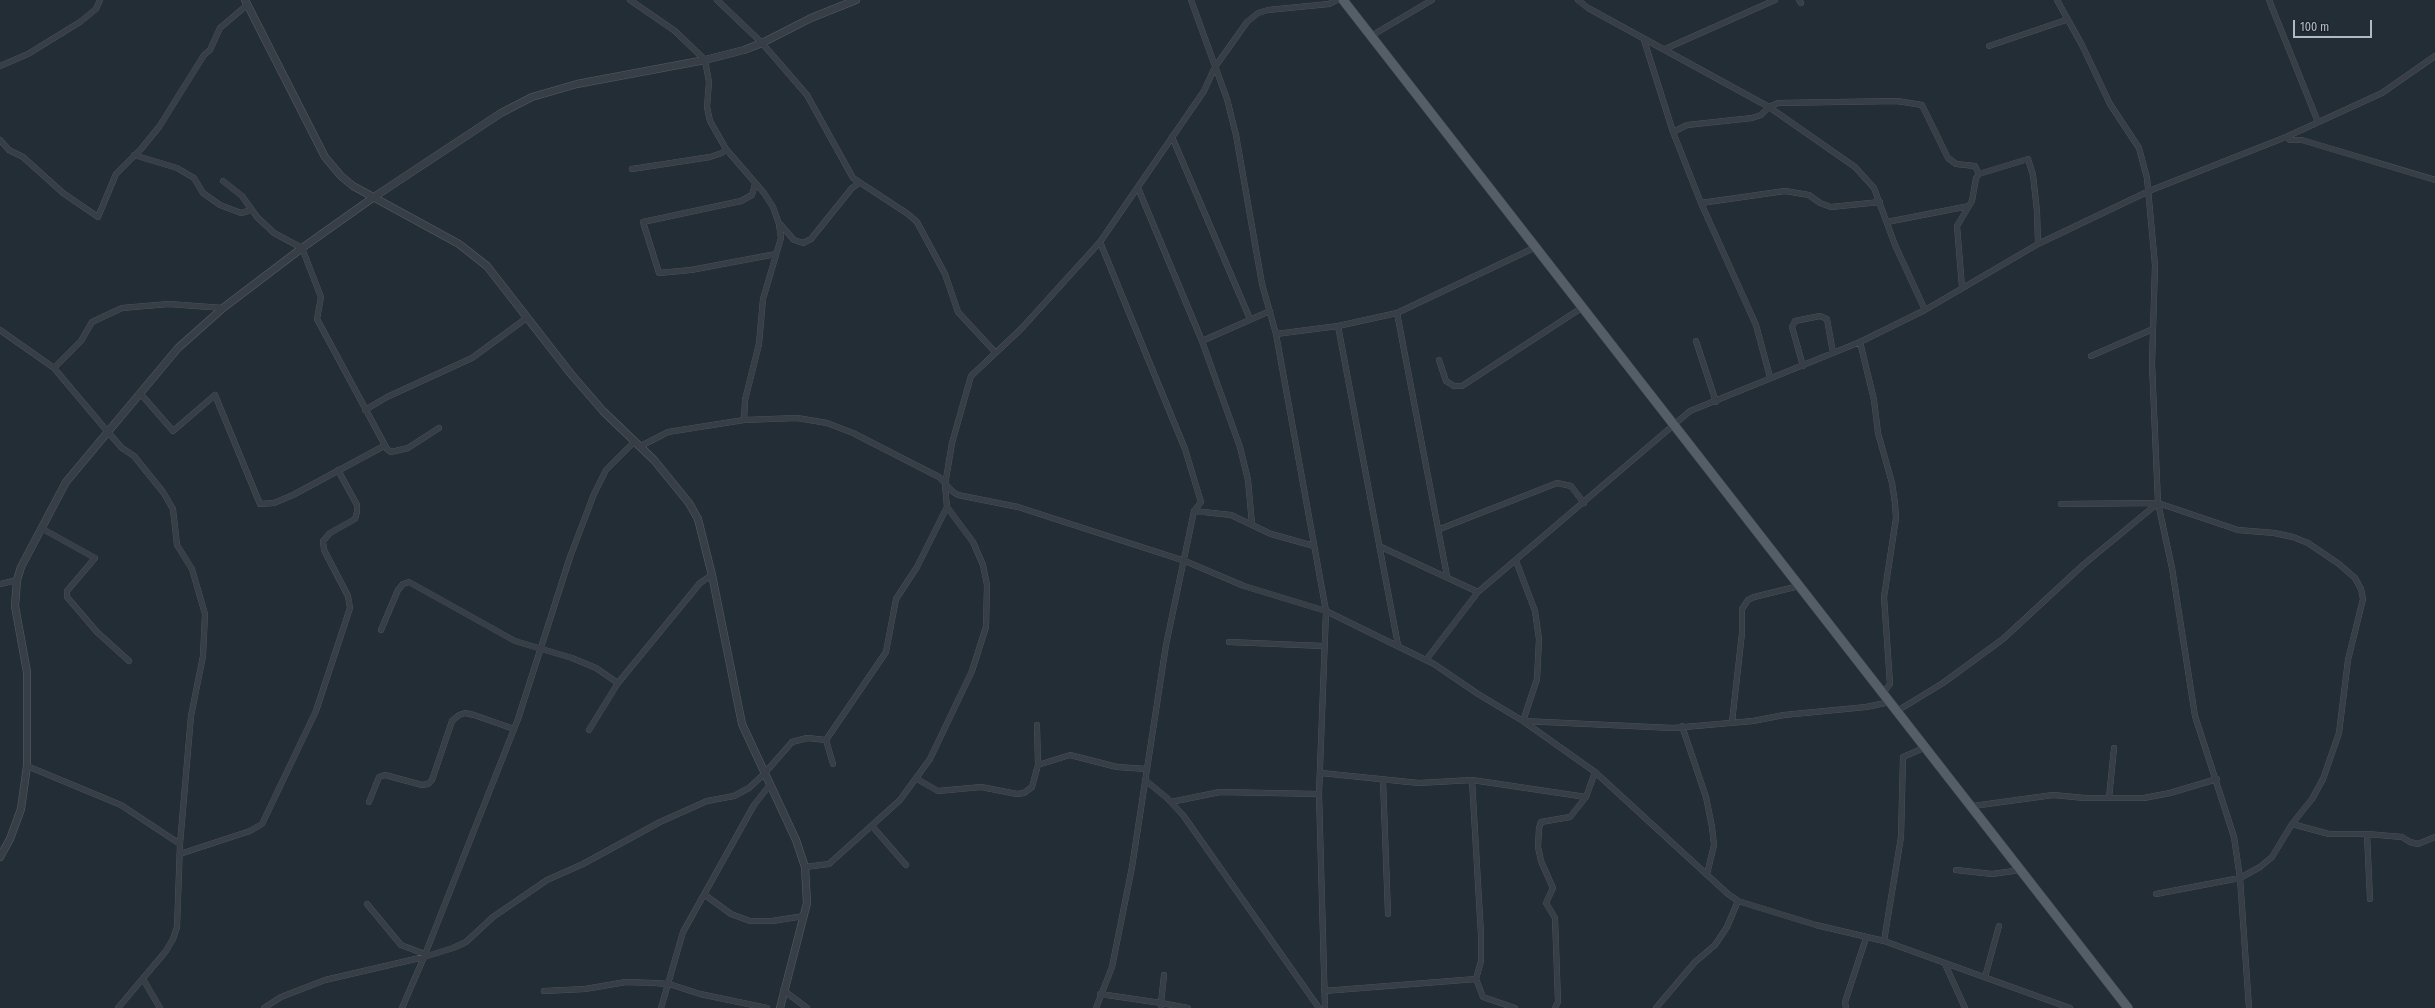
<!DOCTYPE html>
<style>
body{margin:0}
#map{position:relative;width:2435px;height:1008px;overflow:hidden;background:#232d35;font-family:"Fira Sans Condensed",sans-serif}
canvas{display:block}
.scale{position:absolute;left:2293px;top:20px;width:79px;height:18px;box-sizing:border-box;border:2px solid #b1b9c2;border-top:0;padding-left:5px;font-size:12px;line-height:14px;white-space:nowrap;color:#b1b9c2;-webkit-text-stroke:3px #1c232b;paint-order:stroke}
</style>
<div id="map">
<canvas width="2435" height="1008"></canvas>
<div class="scale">100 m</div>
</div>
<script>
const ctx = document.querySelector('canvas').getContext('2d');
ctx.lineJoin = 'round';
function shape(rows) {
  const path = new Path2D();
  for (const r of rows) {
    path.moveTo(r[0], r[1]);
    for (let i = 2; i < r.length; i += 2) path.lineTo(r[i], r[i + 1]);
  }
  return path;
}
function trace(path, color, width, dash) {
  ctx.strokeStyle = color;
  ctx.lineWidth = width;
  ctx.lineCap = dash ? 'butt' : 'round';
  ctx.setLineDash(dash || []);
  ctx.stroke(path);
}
const minor = shape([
 [630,0,675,31,705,60,709,82,707,107,710,121,726,149,764,193,773,207,779,224,781,238,763,299,759,344,745,400,744,420],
 [717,0,762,43,807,95,853,178,908,214,917,222,945,274,958,312,995,352],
 [1191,0,1227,99,1236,135,1262,284,1276,334,1326,611,1319,794,1325,1008],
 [1578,0,1588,8,1769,107,1855,167,1874,188,1895,245,1925,310],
 [1799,0,1801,3],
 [2057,0,2082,45,2110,104,2139,148,2147,178,2155,265,2152,364,2158,503,2172,568,2195,716,2234,837,2240,878,2249,1008],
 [2269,0,2318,122],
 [1371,36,1432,0],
 [1644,40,1673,132,1701,203,1756,325,1770,377],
 [1989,46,2066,20],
 [1665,49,1775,0],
 [0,66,28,54,80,22,96,9,100,0],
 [1673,132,1687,125,1752,118,1761,115,1769,107,1778,103,1897,101,1922,105,1948,158,1956,164,1975,166,1979,174],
 [1172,137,1250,319],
 [2286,137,2290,140,2302,140,2435,180],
 [0,140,9,150,23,157,63,193,98,217,116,174,141,149,159,127,204,55,210,50,220,28,247,5],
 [134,155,177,168,194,178,203,193,220,205,241,213,252,210],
 [632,169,710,157,722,153,726,149],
 [223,181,242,196,257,217,274,233,302,248,321,297,317,319,387,449,391,452,408,448,439,428],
 [755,184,752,195,741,201,643,222,659,273,691,270,776,254],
 [1138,188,1202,341,1240,447,1248,480,1252,524],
 [1701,203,1785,191,1809,195,1820,203,1831,207,1880,202],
 [1887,222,1969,206],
 [780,224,794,240,803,243,811,239,852,188,859,183],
 [1962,287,1957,226,1972,201,1976,178,1979,174,2028,159,2033,175,2037,211,2038,244],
 [1397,313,1447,576],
 [1338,326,1398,645],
 [0,330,54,368,107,431,122,448,134,456,163,492,173,509,177,545,192,569,205,614,203,656,191,716,180,844,177,927,173,939,166,951,118,1008],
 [1276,334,1338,326,1397,313,1536,247],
 [1202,341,1270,311],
 [1696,341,1716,402],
 [1860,342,1874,400,1878,433,1892,483,1895,503,1896,518,1884,597,1890,684,1883,693],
 [2091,356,2153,329],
 [1439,360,1446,381,1454,386,1462,386,1583,307],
 [1803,366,1792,327,1795,321,1820,316,1827,319,1833,353],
 [54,368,81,341,92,322,122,308,169,304,223,308],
 [140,393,173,431,215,395,260,504,274,503,293,495,384,446],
 [365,410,387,397,472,358,528,317],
 [641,446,668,432,744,420,797,418,827,423,853,433,939,477,953,492,958,495,1018,507,1185,561,1244,586,1326,611,1434,664,1478,694,1523,721,1595,772,1728,894,1738,901,1816,925,1884,941,2070,1008],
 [2061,504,2158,503,2238,530,2274,533,2293,537,2308,543,2339,564,2355,578,2361,589,2363,599,2348,660,2339,733,2323,779,2312,799,2292,824,2272,857,2260,867,2240,878,2156,894],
 [1194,511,1231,515,1271,534,1314,546],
 [41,528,95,558,67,591,67,597,97,632,129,661],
 [1440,529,1557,483,1571,486,1584,503],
 [1379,546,1478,592],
 [1516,561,1535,611,1539,639,1537,679,1523,721,1673,728,1753,721,1784,715,1866,707,1890,702],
 [0,584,17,580],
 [381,630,398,590,403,584,409,582,515,641,572,658,596,668,618,683],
 [1229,642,1323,646],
 [1426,660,1478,592,1690,411,1860,342,1925,310,2038,244,2149,191,2286,137,2382,93,2435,56],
 [1897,711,1943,683,2003,639,2083,565,2158,503],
 [1732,722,1742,633,1742,609,1748,600,1754,597,1799,586],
 [1037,725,1038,765],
 [1682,726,1706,797,1712,827,1714,845,1707,874],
 [589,730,618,683,700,583,712,575],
 [833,764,826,740,886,652,896,599,917,567,947,507],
 [27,766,121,805,180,844],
 [1321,773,1419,783,1472,780,1586,797],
 [917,779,938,791,981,787,1017,794,1024,793,1032,787,1038,765,1070,755,1117,767,1147,769],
 [1145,780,1167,798,1183,815,1319,1008],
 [1383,780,1388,914],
 [2109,798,2114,748],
 [369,802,379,777,385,775,422,785,428,784,432,780,452,721,459,715,465,713,474,715,514,729],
 [1171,802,1220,792,1319,794],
 [1973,806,2053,795,2085,798,2144,798,2170,793,2217,779],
 [2292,824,2329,834,2367,834,2402,837,2410,842,2418,844,2435,837],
 [872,826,906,865],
 [2367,834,2370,899],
 [180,854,250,831,262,824,316,711,350,608,348,596,324,550,323,541,330,533,355,519,357,512,357,505,338,470],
 [805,867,829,864,900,800,930,759,972,671,986,627,987,585,983,565,973,542,947,507,945,485,952,443,971,376,1021,329,1100,242,1204,91,1215,67,1247,22,1258,13,1268,10,1329,4,1337,0],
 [1956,870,1992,874,2021,870],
 [705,895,731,914,750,921,772,921,804,916],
 [367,904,401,945,425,954],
 [1884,941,1901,837,1903,757,1926,747],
 [1945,964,1965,1008],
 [1985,977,1999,926],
 [143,979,160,1008],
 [1476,979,1483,997,1515,1008],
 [783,990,807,1008],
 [544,991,585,989,626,982,654,983,669,984,700,994,767,1008],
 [1324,991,1476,979,1481,961,1481,935,1472,780],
 [1100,994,1161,1003,1164,975],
 [264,1008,281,997,325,980,424,957,453,948,466,942,493,917,547,880,583,864,660,822,707,801,734,796,749,788,764,774,792,742,807,738,826,740],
 [402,1008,424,957,518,719,570,557,594,494,606,470,635,441],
 [661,1008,683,932,754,805,769,786],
 [1096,1008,1112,967,1132,867,1166,645,1194,511,1201,502,1185,449,1100,242],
 [1161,1008,1161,1003,1188,1008],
 [1555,1008,1558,1002,1555,918,1546,903,1553,888,1541,861,1538,847,1539,828,1541,822,1570,817,1586,797,1595,772],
 [1656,1008,1695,962,1715,945,1727,927,1738,901],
 [1846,1008,1845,1002,1866,938]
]);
const tertiary = shape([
 [245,0,325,157,341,176,353,186,459,244,487,266,571,374,603,411,654,460,689,503,698,519,712,575,742,724,796,840,805,867,807,903,780,1008],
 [0,857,10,839,21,809,27,766,27,672,15,606,17,580,21,567,66,482,178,348,223,308,302,248,374,197,501,113,532,97,577,84,705,60,744,50,762,43,811,18,856,0]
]);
const primary = shape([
 [1343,0,2128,1008]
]);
trace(minor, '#545c64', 6);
trace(tertiary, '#545c64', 8);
trace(primary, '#40474f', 10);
trace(minor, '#373e46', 5.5);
trace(tertiary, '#373e46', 7);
trace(primary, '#555d66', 9);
</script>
